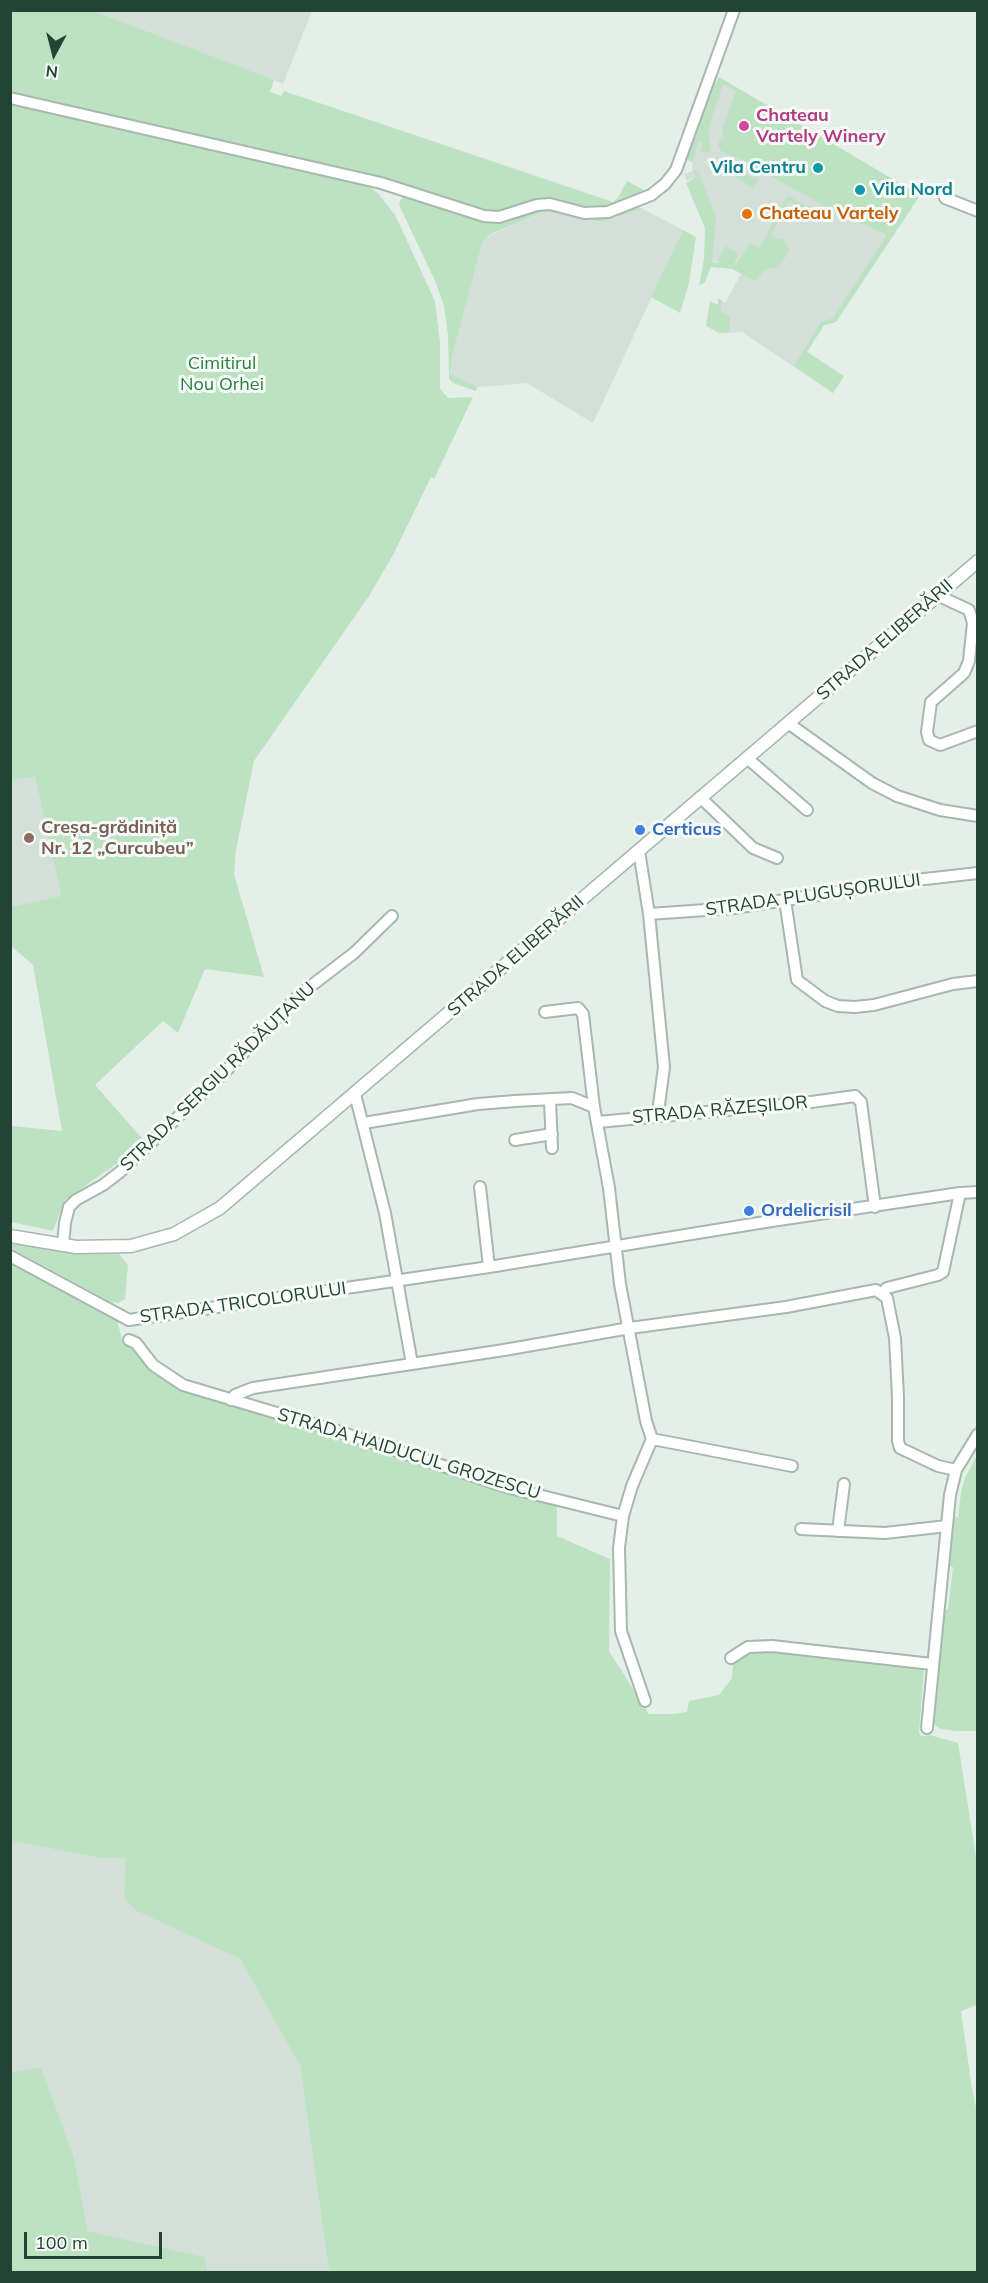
<!DOCTYPE html>
<meta charset="utf-8">
<style>
body{margin:0}
#map{position:relative;width:988px;height:2283px;overflow:hidden;background:#e5efe9;font-family:Mulish,sans-serif}
canvas{display:block}
.frame{position:absolute;inset:0;border:12px solid #224335;pointer-events:none}
.north{position:absolute;left:24px;top:24px;width:60px;height:60px;-webkit-text-stroke:4px #f6fbf8;paint-order:stroke;rotate:187deg;font-size:16px;font-weight:700;line-height:24px;text-align:center;color:#224335}
.north::after{content:'';display:block;margin:auto;width:21px;height:27px;background:#224335;clip-path:polygon(50% 0,100% 100%,50% 72%,0 100%)}
.scale{position:absolute;left:24px;top:2232px;width:138px;height:27px;box-sizing:border-box;border:3px solid #224335;border-top:0;padding-left:8px;font-size:18px;line-height:21px;white-space:nowrap;color:#224335;-webkit-text-stroke:4px #f6fbf8;paint-order:stroke}
</style>
<div id="map">
<canvas width="988" height="2283"></canvas>
<div class="frame"></div>
<div class="north">N</div>
<div class="scale">100 m</div>
</div>
<script>
const ctx = document.querySelector('canvas').getContext('2d');
ctx.lineJoin = 'round';
function paint(path, color) {
  ctx.fillStyle = color;
  ctx.fill(path, 'evenodd');
}
function shape(rows) {
  const path = new Path2D();
  for (const r of rows) {
    path.moveTo(r[0], r[1]);
    for (let i = 2; i < r.length; i += 2) path.lineTo(r[i], r[i + 1]);
  }
  return path;
}
function trace(path, color, width, dash) {
  ctx.strokeStyle = color;
  ctx.lineWidth = width;
  ctx.lineCap = dash ? 'butt' : 'round';
  ctx.setLineDash(dash || []);
  ctx.stroke(path);
}
function drawText(font, color, halo, rows, align = 'center') {
  ctx.font = font + ' Mulish,sans-serif';
  ctx.lineWidth = 6;
  ctx.setLineDash([]);
  ctx.textBaseline = 'middle';
  ctx.strokeStyle = halo;
  ctx.fillStyle = color;
  for (const [text, x, y, turn = 0] of rows) {
    ctx.save();
    ctx.translate(x, y);
    ctx.rotate((+turn || 0) * Math.PI / 180);
    ctx.textAlign = isNaN(turn) ? turn : align;
    if (halo) ctx.strokeText(text, 0, 0);
    ctx.fillText(text, 0, 0);
    ctx.restore();
  }
}
paint(shape([
 [94,11,312,11,283,84],
 [720,79,920,195,836,322,824,325,807,352,844,376,833,393,742,332,719,333,718,298,725,303,741,274,721,262,708,261,711,221,695,178,687,181,684,174,693,171,692,160],
 [555,209,601,222,643,209,683,230,593,423,527,383,477,387,450,375,452,357,483,241,491,235,543,212],
 [35,777,61,896,11,907,10,780],
 [11,1841,100,1858,127,1858,124,1897,136,1910,240,1959,300,2066,329,2272,208,2272,205,2257,88,2231,74,2157,41,2067,11,2072,12,2003]
]), '#d3dfd8');
paint(shape([
 [11,11,94,11,274,80,270,92,281,96,284,91,613,202,619,196,627,181,644,190,611,205,598,208,583,208,545,199,532,200,503,211,488,211,375,178,11,93],
 [719,77,920,195,836,322,824,325,807,352,844,376,833,393,794,366,821,322,833,318,887,235,826,207,741,159,722,152,718,145,720,140,724,139,722,129,736,91,723,84,709,126,710,152,700,152,703,143,699,141,692,162,686,159,707,99],
 [11,102,364,183,378,193,395,215,435,301,440,343,440,389,448,398,473,397,434,479,431,477,393,555,369,596,254,761,236,850,234,874,264,977,205,969,178,1033,163,1021,95,1085,146,1143,65,1200,53,1231,11,1222,11,1126,62,1131,33,965,11,946,10,907,61,896,35,777,11,780],
 [725,165,759,180,753,188,731,173,716,168],
 [691,168,699,173,716,218,712,262,718,263,718,260,726,246,739,254,734,263,736,265,750,243,760,248,785,199,789,196,804,205,804,219,800,210,791,201,788,203,771,235,780,240,783,238,789,251,779,267,764,270,755,281,733,269,711,267,705,282,699,286,704,259,705,228,686,183,697,177],
 [406,196,492,223,546,208,554,208,599,218,633,206,643,209,601,222,555,209,543,212,491,234,483,241,452,357,450,374,477,387,476,391,453,383,449,379,448,335,444,306,436,283,399,205,401,199],
 [683,230,696,237,689,283,680,313,651,297],
 [718,298,722,301,720,312,730,316,730,332,719,333,706,326,710,301,718,305],
 [10,1242,72,1252,119,1254,128,1265,125,1299,118,1303,111,1302,11,1248],
 [10,1262,117,1320,123,1343,135,1351,153,1370,557,1505,557,1536,610,1559,609,1651,649,1714,672,1714,687,1712,689,1701,719,1695,732,1678,733,1664,744,1656,755,1652,784,1652,924,1668,919,1733,921,1736,930,1735,958,1743,977,1863,977,2005,961,2011,972,2089,977,2112,977,2272,329,2272,300,2066,240,1959,135,1910,124,1897,126,1858,100,1858,11,1841],
 [977,1455,977,1731,955,1731,941,1729,936,1726,932,1719,940,1635,945,1610,948,1609,953,1567,946,1566,952,1516,958,1517,961,1492,965,1478],
 [41,2067,74,2157,88,2231,205,2257,208,2272,11,2272,11,2072]
]), '#bce2c1');
const minor = shape([
 [10,98,381,183,484,216,499,217,537,205,550,204,584,213,608,212,651,195,665,184,676,170,734,10],
 [945,198,978,211],
 [937,595,969,610,973,623,969,661,964,673,931,702,927,732,929,740,940,745,978,731],
 [788,723,872,783,897,796,940,810,978,816],
 [747,758,807,810],
 [700,797,753,848,777,858],
 [639,851,649,914,664,1067,659,1105,659,1116],
 [785,900,797,980,825,1001,838,1006,855,1007,874,1005,953,984,978,981],
 [649,914,734,908,907,881,978,873],
 [545,1012,578,1008,583,1014,594,1107,609,1188,620,1284,646,1421,652,1439,632,1486,623,1516,619,1548,621,1631,645,1701],
 [355,1094,385,1213,412,1364],
 [550,1100,552,1148],
 [598,1122,804,1103,855,1096,861,1102,875,1207],
 [364,1123,478,1104,515,1101,572,1098,594,1107],
 [515,1140,552,1134],
 [480,1187,489,1267],
 [63,1245,65,1223,69,1207,76,1200,103,1185,120,1172,223,1074,298,996,354,953,392,916],
 [10,1256,129,1320,489,1267,765,1222,960,1193,978,1192],
 [882,1293,887,1288,938,1275,943,1272,960,1193],
 [129,1340,136,1343,153,1365,183,1385,337,1431,510,1488,623,1516],
 [231,1400,235,1395,253,1388,504,1350,630,1328,786,1307,876,1290,887,1298,895,1338,898,1397,898,1441,900,1448,938,1466,956,1470],
 [652,1439,792,1466],
 [801,1529,885,1533,947,1526],
 [838,1531,844,1484],
 [731,1658,748,1647,772,1646,932,1664],
 [927,1728,950,1495,956,1470,978,1434]
]);
const tertiary = shape([
 [10,1236,76,1247,131,1246,174,1234,220,1208,978,561]
]);
trace(minor, '#a7b8af', 14);
trace(tertiary, '#a7b8af', 15);
trace(minor, '#fff', 10);
trace(tertiary, '#fff', 12);
for (const [x, y, r, color] of [
 [744,126,6,"#d1479c"],
 [818,168,6,"#0f9aa8"],
 [860,190,6,"#0f9aa8"],
 [747,214,6,"#e8710a"],
 [640,830,6,"#3f7fe0"],
 [29,838,6,"#8d6e63"],
 [749,1211,6,"#3f7fe0"]
]) {
  const dot = new Path2D();
  dot.arc(x, y, r, 0, 2 * Math.PI);
  ctx.fillStyle = color;
  ctx.fill(dot);
  trace(dot, '#f6fbf8', 2);
}
drawText('bold 18px', '#b23c85', '#f6fbf8', [
 ["Chateau",756,116],
 ["Vartely Winery",756,137]
], 'left');
drawText('bold 18px', '#0d838f', '#f6fbf8', [
 ["Vila Centru",806,168],
 ["Vila Nord",872,190,"left"]
], 'right');
drawText('bold 18px', '#c56008', '#f6fbf8', [
 ["Chateau Vartely",759,214]
], 'left');
drawText('18px', '#287e3d', '#f6fbf8', [
 ["Cimitirul",222,364],
 ["Nou Orhei",222,385]
]);
drawText('18px', '#224335', '#f6fbf8', [
 ["STRADA ELIBERĂRII",885,640,-41],
 ["STRADA PLUGUȘORULUI",813,895,-8],
 ["STRADA ELIBERĂRII",516,956,-41],
 ["STRADA SERGIU RĂDĂUȚANU",218,1077,-44],
 ["STRADA RĂZEȘILOR",720,1110,-5],
 ["STRADA TRICOLORULUI",243,1303,-8],
 ["STRADA HAIDUCUL GROZESCU",409,1454,17]
]);
drawText('bold 18px', '#785e54', '#f6fbf8', [
 ["Creșa-grădiniță",41,828],
 ["Nr. 12 „Curcubeu”",41,849]
], 'left');
drawText('bold 18px', '#366cbe', '#f6fbf8', [
 ["Certicus",652,830],
 ["Ordelicrisil",761,1211]
], 'left');
</script>
